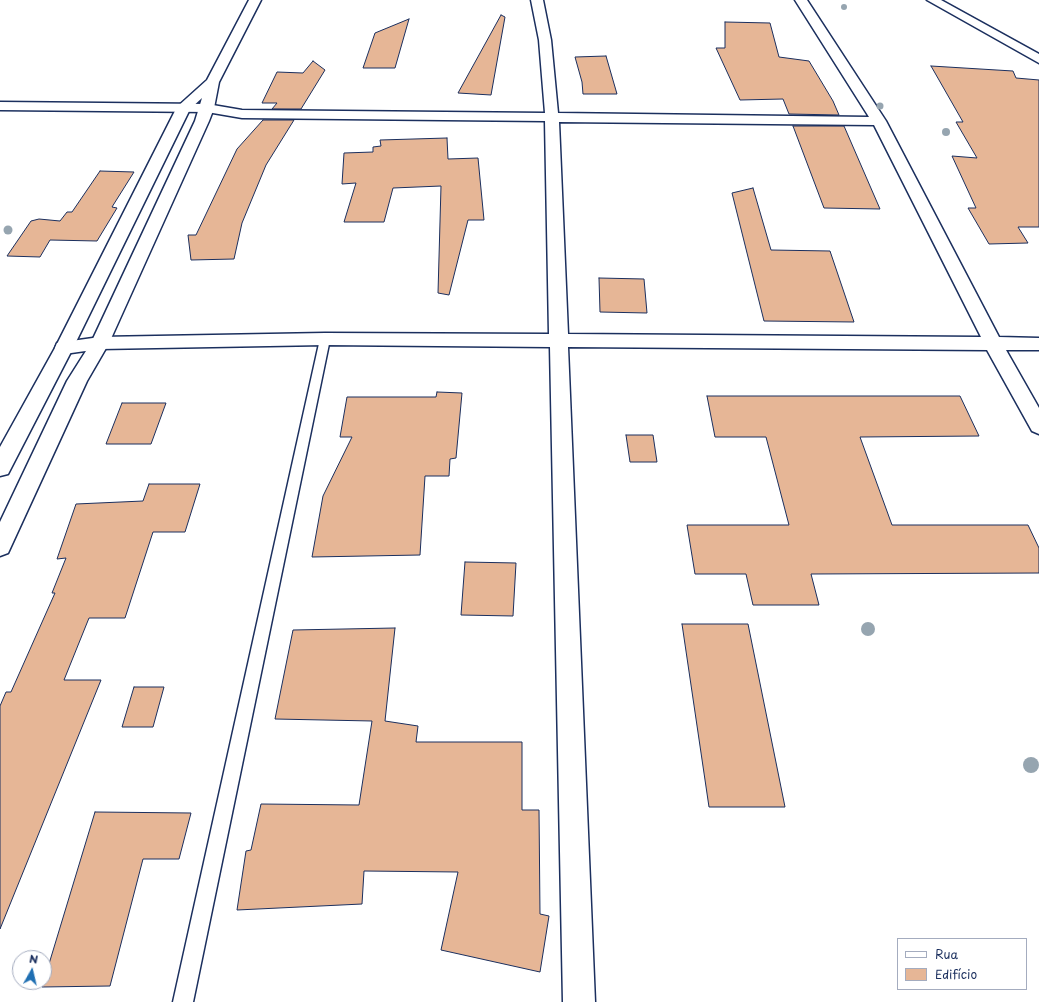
<!DOCTYPE html>
<meta charset="utf-8">
<style>
body{margin:0}
#map{position:relative;width:1039px;height:1002px;overflow:hidden;background:#fff;font-family:"Playpen Sans",sans-serif}
canvas{display:block}
.legend{position:absolute;left:897px;top:938px;width:130px;height:52px;box-sizing:border-box;background:#fff;border:1px solid #a4acbf;margin:0;padding:5px 7px;list-style:none;font-size:12px;color:#1b2f5e}
.legend li{display:flex;align-items:center;gap:8px;height:20px}
.legend b{width:20px;border:1px solid #a4acbf}
.north{position:absolute;left:12px;top:950px;width:40px;height:40px;box-sizing:border-box;background:#fff;border:1px solid #a4acbf;border-radius:50%;rotate:8deg;font-size:11px;font-weight:700;line-height:16px;text-align:center;color:#1b2f5e}
.north::after{content:'';display:block;margin:auto;width:14px;height:18px;background:#1f6fb2;clip-path:polygon(50% 0,100% 100%,50% 72%,0 100%)}
</style>
<div id="map">
<canvas width="1039" height="1002"></canvas>
<ul class="legend">
<li><b style="height:5px;background:#fff"></b>Rua</li>
<li><b style="height:11px;background:#e6b696"></b>Edifício</li>
</ul>
<div class="north">N</div>
</div>
<script>
const ctx = document.querySelector('canvas').getContext('2d');
ctx.lineJoin = 'round';
function paint(path, color) {
  ctx.fillStyle = color;
  ctx.fill(path, 'evenodd');
}
function shape(rows) {
  const path = new Path2D();
  for (const r of rows) {
    path.moveTo(r[0], r[1]);
    for (let i = 2; i < r.length; i += 2) path.lineTo(r[i], r[i + 1]);
  }
  return path;
}
function trace(path, color, width, dash) {
  ctx.strokeStyle = color;
  ctx.lineWidth = width;
  ctx.lineCap = dash ? 'butt' : 'round';
  ctx.setLineDash(dash || []);
  ctx.stroke(path);
}
const building = shape([
 [501,15,505,17,491,95,458,93,501,15],
 [409,19,395,68,363,68,375,33,409,19],
 [725,22,770,23,779,57,809,61,833,101,839,115,789,114,783,99,740,100,716,48,725,48,725,22],
 [606,56,617,94,583,94,582,82,575,57,606,56],
 [313,61,325,70,301,109,272,109,277,103,262,103,277,72,303,73,313,61],
 [931,66,1013,71,1016,78,1039,80,1039,227,1018,227,1028,243,989,244,968,208,976,208,952,156,977,158,956,122,963,122,931,66],
 [263,120,294,120,266,165,242,223,234,259,191,260,188,235,196,235,237,149,263,120],
 [793,126,844,126,880,209,824,208,793,126],
 [447,138,448,159,478,158,484,220,468,220,449,295,438,293,441,186,393,188,384,222,344,222,356,183,342,184,344,153,373,152,373,147,381,146,380,140,447,138],
 [100,171,134,172,112,207,117,208,97,241,50,240,40,257,7,256,31,221,39,219,60,221,67,212,72,212,100,171],
 [753,188,771,250,830,251,854,322,764,321,732,193,753,188],
 [599,278,644,279,647,313,600,312,599,278],
 [437,392,462,393,456,458,450,459,449,476,425,476,420,555,312,557,323,496,352,437,340,437,347,397,436,397,437,392],
 [707,396,960,396,979,436,860,437,892,525,1028,525,1039,548,1039,573,811,574,819,605,753,605,746,574,695,574,687,525,789,525,766,437,715,437,707,396],
 [122,403,166,403,151,444,106,444,122,403],
 [626,435,653,435,657,462,630,462,626,435],
 [149,484,200,484,185,532,153,532,125,618,89,618,64,680,101,680,0,929,0,706,6,692,11,692,55,593,52,593,66,558,57,559,76,504,143,501,149,484],
 [465,562,516,563,513,616,461,615,465,562],
 [682,624,748,624,785,807,709,807,682,624],
 [395,628,385,721,418,726,416,742,522,742,522,810,539,810,540,914,549,916,540,972,441,950,458,872,364,871,362,904,237,910,246,851,251,850,261,804,359,805,372,721,275,719,293,630,395,628],
 [134,687,164,687,153,727,122,727,134,687],
 [95,812,191,813,179,859,143,859,110,986,42,987,95,812]
]);
paint(building, '#e6b696');
trace(building, '#1b2f5e', 1);
const lane = shape([
 [325,335,330,339,193,1002,173,1002,320,339,325,335]
]);
const street = shape([
 [531,0,543,0,551,40,558,113,869,117,795,0,807,0,886,121,999,337,1039,338,1039,350,1006,350,1039,408,1039,434,1032,431,987,350,568,347,595,1002,563,1002,550,347,325,345,100,349,64,354,57,353,55,348,57,343,64,342,100,337,325,333,549,334,545,121,242,118,207,112,0,110,0,102,207,104,242,110,545,113,539,40,531,0],
 [559,122,874,125,981,337,568,334,559,122],
 [927,0,941,0,1039,54,1039,63,927,0]
]);
const secondary = shape([
 [249,0,261,0,219,82,214,108,209,121,109,343,87,381,8,553,0,556,0,522,67,381,91,343,195,121,202,98,190,109,73,348,8,474,0,476,0,447,55,348,177,107,207,80,249,0]
]);
trace(lane, '#1b2f5e', 3);
trace(street, '#1b2f5e', 3);
trace(secondary, '#1b2f5e', 3);
paint(lane, '#fff');
paint(street, '#fff');
paint(secondary, '#fff');
ctx.fillStyle = '#96a5b0';
for (const [x, y, r] of [
 [844,7,3],
 [880,106,3.5],
 [946,132,4],
 [8,230,4.5],
 [868,629,7],
 [1031,765,8]
]) {
  ctx.beginPath();
  ctx.arc(x, y, r, 0, 2 * Math.PI);
  ctx.fill();
}
</script>
